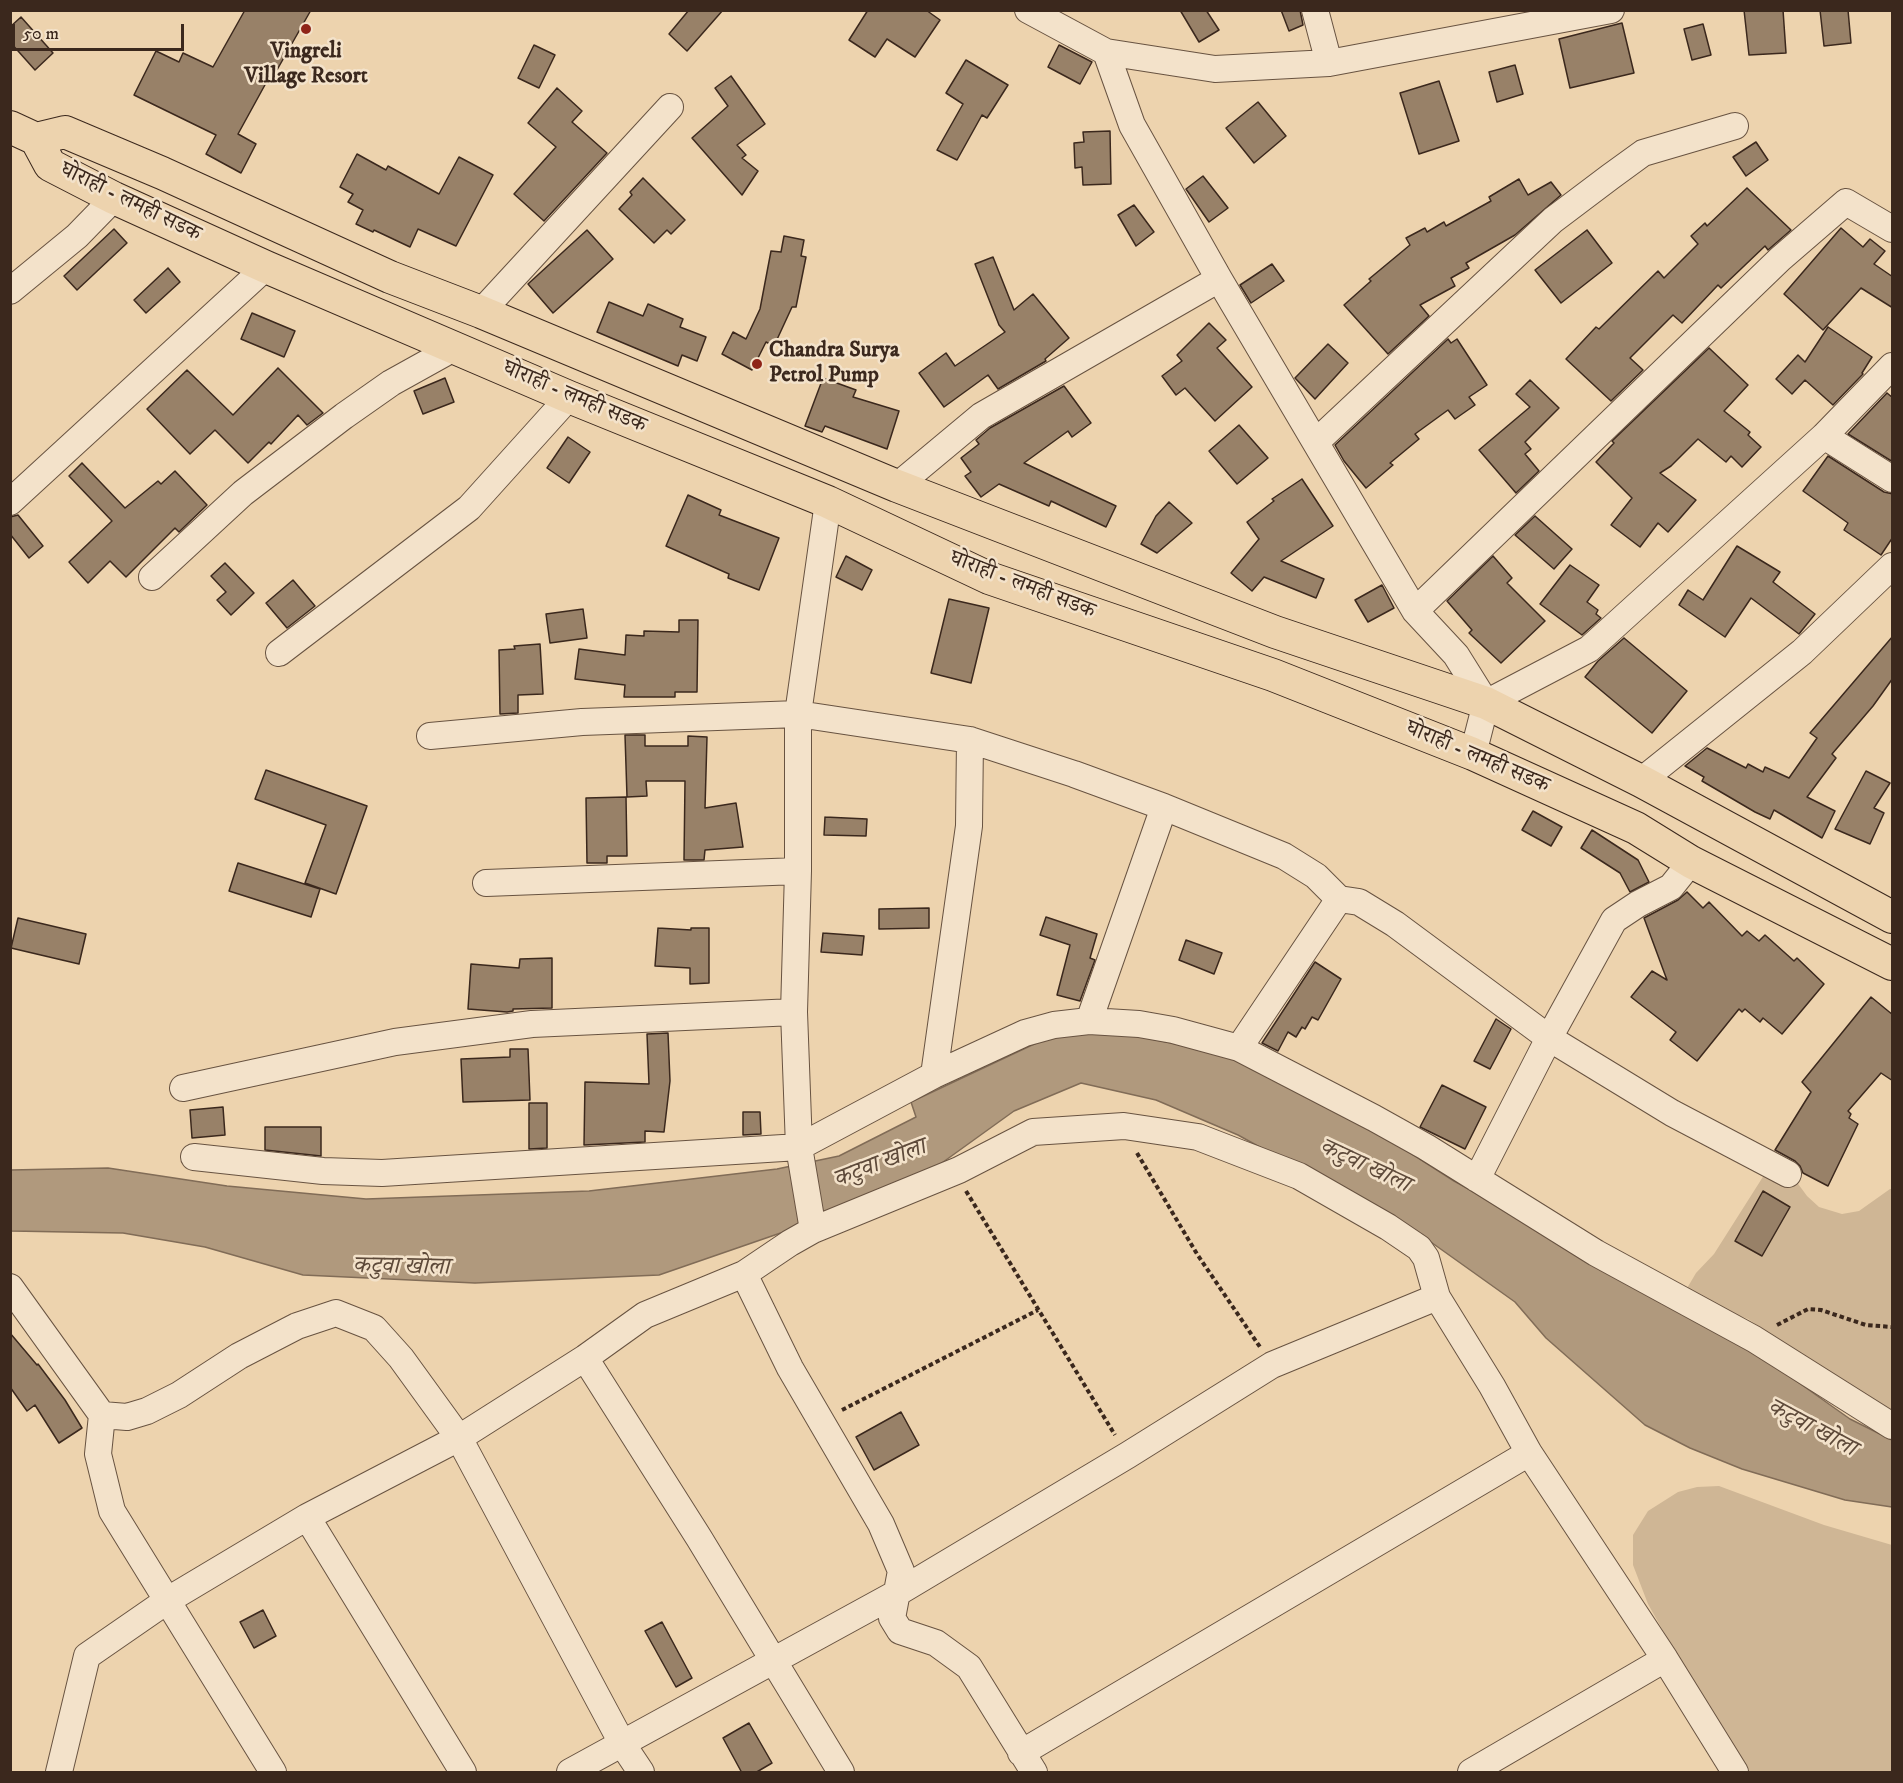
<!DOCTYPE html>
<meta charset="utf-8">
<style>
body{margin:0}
#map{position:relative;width:1903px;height:1783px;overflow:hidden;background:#edd3ae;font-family:"IM FELL DW Pica",serif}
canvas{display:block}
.frame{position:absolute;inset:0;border:12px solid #3b281d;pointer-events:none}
.scale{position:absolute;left:12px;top:24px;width:172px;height:27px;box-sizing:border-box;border:3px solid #3b281d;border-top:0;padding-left:8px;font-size:18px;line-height:21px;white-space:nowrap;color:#3b281d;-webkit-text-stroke:4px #f3e2ca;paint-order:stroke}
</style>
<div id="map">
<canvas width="1903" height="1783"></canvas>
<div class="frame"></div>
<div class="scale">50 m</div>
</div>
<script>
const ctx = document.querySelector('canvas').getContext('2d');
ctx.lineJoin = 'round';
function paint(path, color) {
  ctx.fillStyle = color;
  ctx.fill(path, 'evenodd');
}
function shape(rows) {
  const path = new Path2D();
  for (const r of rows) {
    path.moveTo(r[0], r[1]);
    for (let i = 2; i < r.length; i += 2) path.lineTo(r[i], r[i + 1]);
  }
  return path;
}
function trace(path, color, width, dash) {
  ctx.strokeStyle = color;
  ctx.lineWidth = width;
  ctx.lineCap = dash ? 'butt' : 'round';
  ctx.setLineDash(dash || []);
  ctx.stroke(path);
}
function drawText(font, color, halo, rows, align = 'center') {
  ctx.font = font + ' "IM FELL DW Pica","Noto Serif Devanagari",serif';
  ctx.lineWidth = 5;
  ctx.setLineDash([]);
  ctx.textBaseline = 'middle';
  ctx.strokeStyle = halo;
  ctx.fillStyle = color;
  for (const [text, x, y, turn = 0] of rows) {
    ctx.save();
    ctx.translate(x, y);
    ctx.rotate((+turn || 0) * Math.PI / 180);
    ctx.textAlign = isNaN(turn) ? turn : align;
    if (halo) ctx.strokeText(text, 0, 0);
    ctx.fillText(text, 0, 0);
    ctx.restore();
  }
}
paint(shape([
 [1766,1172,1796,1181,1807,1196,1819,1207,1842,1214,1859,1211,1890,1189,1892,1189,1892,1415,1748,1319,1709,1303,1686,1290,1696,1273,1714,1254],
 [1719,1486,1824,1525,1892,1545,1892,1772,1745,1772,1725,1741,1648,1604,1633,1565,1633,1535,1648,1511,1678,1492,1697,1487]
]), '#cfb695');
const water = shape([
 [1111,1031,1222,1053,1325,1098,1454,1181,1627,1275,1747,1346,1850,1419,1892,1440,1892,1507,1845,1500,1742,1469,1690,1448,1645,1425,1546,1338,1515,1302,1428,1240,1238,1135,1156,1100,1081,1083,1014,1111,939,1165,824,1218,659,1275,475,1283,303,1275,205,1247,123,1233,11,1231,11,1170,108,1168,227,1186,366,1199,589,1191,777,1169,839,1156,916,1117,911,1102,1047,1038,1111,1031]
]);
paint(water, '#b0997d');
trace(water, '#816c57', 1.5);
const building = shape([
 [245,10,311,10,269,84,266,83,238,134,256,144,241,173,206,154,216,135,134,95,156,51,179,62,183,53,213,67,245,10],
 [689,10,723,10,687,51,669,34,689,10],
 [868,10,926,10,940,20,915,57,887,39,875,57,849,40,868,10],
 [1180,10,1206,10,1219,30,1199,42,1180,10],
 [1281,10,1300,10,1303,25,1289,31,1281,10],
 [1744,10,1783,10,1786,53,1749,55,1744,10],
 [1820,10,1848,10,1851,43,1824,46,1820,10],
 [21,17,53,53,35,70,10,42,10,27,21,17],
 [1622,23,1634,73,1570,88,1559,39,1622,23],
 [1703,24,1711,55,1692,60,1684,29,1703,24],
 [534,45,555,55,539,88,518,78,534,45],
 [1059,45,1092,62,1080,84,1048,67,1059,45],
 [966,60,1008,85,987,118,982,115,957,160,937,150,963,104,946,93,966,60],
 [1515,65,1523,94,1497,102,1489,72,1515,65],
 [731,76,765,124,737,145,746,155,742,158,758,171,742,195,692,138,728,106,715,88,731,76],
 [1439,81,1459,141,1419,154,1400,93,1439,81],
 [557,88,582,111,572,122,607,153,544,221,514,194,556,147,528,123,557,88],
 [1258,102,1286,136,1254,163,1226,128,1258,102],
 [1110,131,1111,184,1083,185,1082,167,1075,168,1074,143,1084,142,1083,132,1110,131],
 [1756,142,1768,160,1746,176,1733,157,1756,142],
 [357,154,386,170,388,166,439,194,459,157,493,175,456,246,418,229,410,247,374,230,373,232,356,224,363,210,348,202,353,194,340,187,357,154],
 [1203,176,1228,208,1209,222,1186,189,1203,176],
 [643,178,685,220,671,234,667,230,654,243,619,209,632,195,630,192,643,178],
 [1519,179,1528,195,1551,182,1561,195,1515,235,1466,263,1469,268,1451,278,1455,286,1420,305,1429,316,1388,354,1344,305,1371,281,1369,279,1410,245,1406,238,1425,228,1427,232,1444,222,1446,226,1491,201,1489,197,1519,179],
 [1747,188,1791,230,1768,250,1765,246,1721,288,1718,285,1682,323,1673,315,1630,358,1643,370,1611,401,1566,359,1596,327,1599,329,1658,271,1664,278,1698,244,1691,236,1705,223,1707,226,1747,188],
 [1134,205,1154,232,1136,246,1118,215,1134,205],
 [1841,228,1863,247,1870,239,1885,251,1874,264,1893,277,1893,308,1861,288,1823,330,1784,294,1841,228],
 [114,229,127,243,77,290,64,276,114,229],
 [587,230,613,259,553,313,528,284,587,230],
 [1587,230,1612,263,1561,303,1535,270,1587,230],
 [784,236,804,240,801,256,806,257,796,307,792,307,774,346,766,342,752,370,722,354,733,332,746,339,760,309,771,251,781,252,784,236],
 [993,257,1014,310,1033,294,1069,338,1045,359,1046,361,998,389,988,375,944,407,919,373,946,353,955,366,1005,332,999,325,975,264,993,257],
 [1272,264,1284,281,1251,303,1240,285,1272,264],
 [168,268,180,282,146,313,134,300,168,268],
 [609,302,643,316,648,304,683,319,680,327,706,337,697,361,682,355,678,366,597,332,609,302],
 [252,313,295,331,284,357,241,339,252,313],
 [1209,323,1226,340,1217,348,1252,387,1215,421,1185,388,1176,395,1162,376,1182,361,1177,355,1209,323],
 [1828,327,1872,357,1862,373,1863,374,1833,405,1805,380,1792,394,1776,379,1798,355,1805,362,1828,327],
 [1448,339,1451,343,1457,339,1487,385,1469,397,1475,405,1455,419,1448,410,1415,434,1419,439,1390,463,1393,465,1366,488,1344,461,1335,445,1448,339],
 [1328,344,1348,363,1315,399,1295,378,1328,344],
 [1709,348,1748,385,1724,411,1750,432,1748,435,1761,447,1742,467,1731,456,1726,462,1698,439,1671,466,1660,473,1696,500,1668,532,1658,523,1640,547,1611,525,1632,498,1596,462,1614,443,1612,441,1709,348],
 [278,368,323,413,307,425,298,415,271,444,269,442,248,463,215,430,190,454,147,409,187,370,233,415,278,368],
 [445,378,454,402,423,414,414,391,445,378],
 [823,378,856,390,853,397,899,411,887,449,825,426,822,432,805,426,823,378],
 [1530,380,1559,408,1525,442,1531,449,1525,454,1539,471,1516,493,1479,450,1530,407,1516,394,1530,380],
 [1064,386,1091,423,1072,437,1068,431,1024,463,1116,506,1106,527,1051,501,1049,506,999,484,981,497,965,476,971,472,961,458,979,444,976,440,990,428,1064,386],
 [1887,393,1893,398,1893,462,1848,434,1887,393],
 [1239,425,1268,458,1237,484,1209,451,1239,425],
 [568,437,590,452,569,483,547,468,568,437],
 [1828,456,1884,492,1893,494,1893,537,1881,555,1844,530,1848,523,1803,491,1828,456],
 [82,463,125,508,158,481,161,484,175,471,207,505,179,532,175,528,126,577,110,561,88,583,69,562,112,521,69,476,82,463],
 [1302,479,1333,526,1281,561,1324,579,1316,598,1264,577,1252,591,1231,573,1259,539,1247,522,1274,501,1272,499,1302,479],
 [688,495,721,510,719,515,779,538,759,590,728,578,729,574,666,546,688,495],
 [1169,502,1192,523,1157,553,1141,544,1156,516,1169,502],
 [18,515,43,546,29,558,10,534,10,517,18,515],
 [1535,516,1572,549,1554,569,1515,535,1535,516],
 [1737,546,1780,572,1773,582,1815,614,1799,634,1751,598,1725,637,1679,605,1688,590,1703,600,1737,546],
 [846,556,872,570,862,590,836,577,846,556],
 [1493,556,1512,578,1507,583,1545,621,1501,663,1469,633,1472,630,1447,601,1493,556],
 [225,563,254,593,231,615,217,600,226,592,211,576,225,563],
 [1570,565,1599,585,1587,602,1598,610,1596,614,1601,618,1582,635,1540,604,1570,565],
 [293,580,315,606,287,628,266,603,293,580],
 [1382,585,1394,608,1368,622,1355,600,1382,585],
 [949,599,989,608,971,683,931,673,949,599],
 [583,609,587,638,550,643,546,614,583,609],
 [679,620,698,620,697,692,675,692,675,697,624,697,625,685,575,679,579,649,625,655,626,635,644,636,644,631,679,632,679,620],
 [1893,636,1893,678,1873,706,1832,754,1836,758,1807,797,1835,811,1822,838,1774,810,1770,819,1755,812,1702,781,1704,777,1685,766,1707,748,1746,768,1748,764,1763,772,1765,767,1789,778,1817,738,1810,733,1893,636],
 [1624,638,1687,691,1652,733,1585,677,1598,661,1624,638],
 [540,644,543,694,518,695,518,713,500,714,499,650,515,649,514,646,540,644],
 [625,735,645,735,645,746,688,746,688,736,707,737,705,808,736,803,743,847,705,850,704,860,684,860,685,781,646,781,647,796,627,797,625,735],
 [266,770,367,806,336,894,305,883,326,825,255,799,266,770],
 [1866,771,1890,783,1874,808,1884,813,1870,844,1835,829,1866,771],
 [626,797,627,856,607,856,607,863,587,863,586,798,626,797],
 [1533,811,1562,827,1551,846,1522,830,1533,811],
 [825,817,867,819,866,836,824,835,825,817],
 [1592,830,1638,860,1649,882,1630,892,1620,873,1581,848,1592,830],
 [238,863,320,889,311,917,229,891,238,863],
 [1687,892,1703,908,1709,902,1742,936,1747,931,1759,941,1765,935,1794,961,1797,958,1824,984,1782,1034,1763,1018,1760,1022,1745,1009,1742,1012,1739,1009,1697,1061,1670,1040,1676,1032,1631,997,1652,971,1667,980,1644,918,1678,900,1687,892],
 [929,908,929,928,879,929,879,909,929,908],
 [1046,917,1097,934,1090,958,1095,960,1080,1001,1057,995,1070,945,1040,935,1046,917],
 [18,918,86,934,79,964,11,948,18,918],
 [658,928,691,930,691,928,709,928,709,983,690,984,690,968,655,966,658,928],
 [823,933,864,936,862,955,821,952,823,933],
 [1186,940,1222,953,1214,974,1179,960,1186,940],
 [552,958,552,1008,513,1009,513,1011,507,1012,468,1009,471,964,519,968,520,959,552,958],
 [1315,962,1341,979,1318,1020,1312,1017,1305,1029,1302,1027,1296,1037,1288,1032,1278,1051,1262,1043,1315,962],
 [1871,997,1893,1015,1893,1081,1881,1073,1848,1111,1851,1114,1849,1118,1858,1124,1828,1186,1803,1173,1800,1166,1795,1161,1775,1150,1811,1092,1802,1082,1871,997],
 [1496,1019,1511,1029,1490,1069,1474,1061,1496,1019],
 [668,1033,670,1081,664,1132,645,1131,645,1142,584,1145,585,1082,649,1084,647,1034,668,1033],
 [510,1049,528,1049,530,1100,463,1102,461,1059,510,1057,510,1049],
 [1442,1085,1486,1107,1465,1149,1420,1127,1442,1085],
 [529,1103,547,1103,547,1148,529,1149,529,1103],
 [223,1107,225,1135,192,1138,190,1110,223,1107],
 [743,1112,760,1112,761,1134,743,1135,743,1112],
 [265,1127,321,1127,321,1156,265,1150,265,1127],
 [1763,1191,1790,1207,1762,1256,1735,1241,1763,1191],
 [10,1333,37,1365,38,1364,65,1400,82,1428,59,1443,35,1405,27,1411,10,1387,10,1333],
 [901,1412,919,1445,874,1470,856,1437,901,1412],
 [263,1610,276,1636,254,1648,240,1622,263,1610],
 [662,1622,692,1678,676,1687,645,1631,662,1622],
 [749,1723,772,1763,755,1773,742,1773,723,1738,749,1723]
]);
paint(building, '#988168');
trace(building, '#3b281d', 1.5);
const minor = shape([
 [1028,10,1106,52,1215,69,1329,63,1611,10],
 [1315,10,1329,63],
 [1106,52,1132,125,1219,279,1415,611,1456,655,1486,703,1473,754],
 [10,291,77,236,114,198],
 [481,312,670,107],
 [1824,436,1892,479],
 [1316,442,1553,220,1610,177,1643,153,1735,126],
 [897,486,981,416,1219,279],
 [10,502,266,267],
 [152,577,243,493,344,416,391,383,454,348],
 [1415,611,1780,259,1846,202,1892,229],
 [279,653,469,508,569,397],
 [1486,703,1589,649,1824,436,1892,366],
 [430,736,582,722,798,714,970,740,1074,774,1164,807,1284,856,1316,876,1339,899,1359,902,1395,924,1549,1038,1672,1113,1788,1174],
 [1641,781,1802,652,1892,566],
 [486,883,798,871],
 [1089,1021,1164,807],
 [1239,1048,1339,899],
 [934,1075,969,826,970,740],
 [183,1088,395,1042,532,1024,794,1012],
 [194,1157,323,1171,382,1173,799,1147,934,1075,1025,1033,1054,1025,1089,1021,1139,1024,1173,1030,1239,1048,1374,1118,1426,1147,1596,1253,1754,1339,1892,1426],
 [1477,1179,1549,1038,1614,920,1638,904,1671,887,1691,862],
 [813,1230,799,1147,794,1012,798,871,798,714,828,502],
 [744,1274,790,1368,881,1524,901,1571,892,1618,900,1631,936,1643,969,1667,1034,1772],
 [10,1287,102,1415,98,1454,112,1511,273,1772],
 [585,1358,699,1538,841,1772],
 [102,1415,127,1417,147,1411,179,1395,239,1356,297,1326,336,1313,374,1328,401,1358,459,1438,623,1745,641,1772],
 [307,1517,463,1772],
 [1021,1753,1529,1453],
 [59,1772,87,1656,168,1600,307,1517,459,1438,585,1358,645,1315,744,1274,790,1243,813,1230,959,1170,1033,1132,1124,1126,1198,1137,1299,1176,1388,1227,1419,1248,1426,1258,1437,1297,1492,1386,1529,1453,1665,1659,1735,1772],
 [570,1772,897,1593,1128,1455,1272,1365,1437,1297],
 [1471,1772,1665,1659]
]);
const major = shape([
 [10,127,36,139],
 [36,139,50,165,114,198,266,267,569,397,828,502,989,578,1273,675,1473,754,1636,828,1691,862,1892,964],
 [36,139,65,132,162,173,390,277,481,312,897,486,1275,632,1486,703,1641,781,1892,917]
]);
trace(minor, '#685341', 28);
trace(major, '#3b281d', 34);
trace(shape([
 [1137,1153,1197,1254,1260,1347],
 [966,1191,1115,1435],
 [1777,1325,1808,1309,1821,1310,1866,1325,1892,1327],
 [842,1410,1038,1310]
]), '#3b281d', 4, [4.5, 3]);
trace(minor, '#f3e2ca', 26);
trace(major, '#edd3ae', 32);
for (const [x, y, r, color] of [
 [306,29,6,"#8f2418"],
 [757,364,6,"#8f2418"]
]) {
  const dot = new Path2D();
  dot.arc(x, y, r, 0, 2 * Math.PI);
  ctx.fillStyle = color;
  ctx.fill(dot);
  trace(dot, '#f3e2ca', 2);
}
drawText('bold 22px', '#3b281d', '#f3e2ca', [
 ["Vingreli",306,52],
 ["Village Resort",306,77],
 ["Chandra Surya",769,351,"left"],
 ["Petrol Pump",769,376,"left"]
]);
drawText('22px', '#3b281d', '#f3e2ca', [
 ["घोराही - लमही सडक",130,203,26],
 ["घोराही - लमही सडक",574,398,23],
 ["घोराही - लमही सडक",1022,586,21],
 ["घोराही - लमही सडक",1477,758,23]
]);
drawText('italic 24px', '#5e4a3a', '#f3e2ca', [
 ["कटुवा खोला",880,1165,-21],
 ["कटुवा खोला",1364,1167,25],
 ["कटुवा खोला",401,1268,1],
 ["कटुवा खोला",1811,1429,28]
]);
</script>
